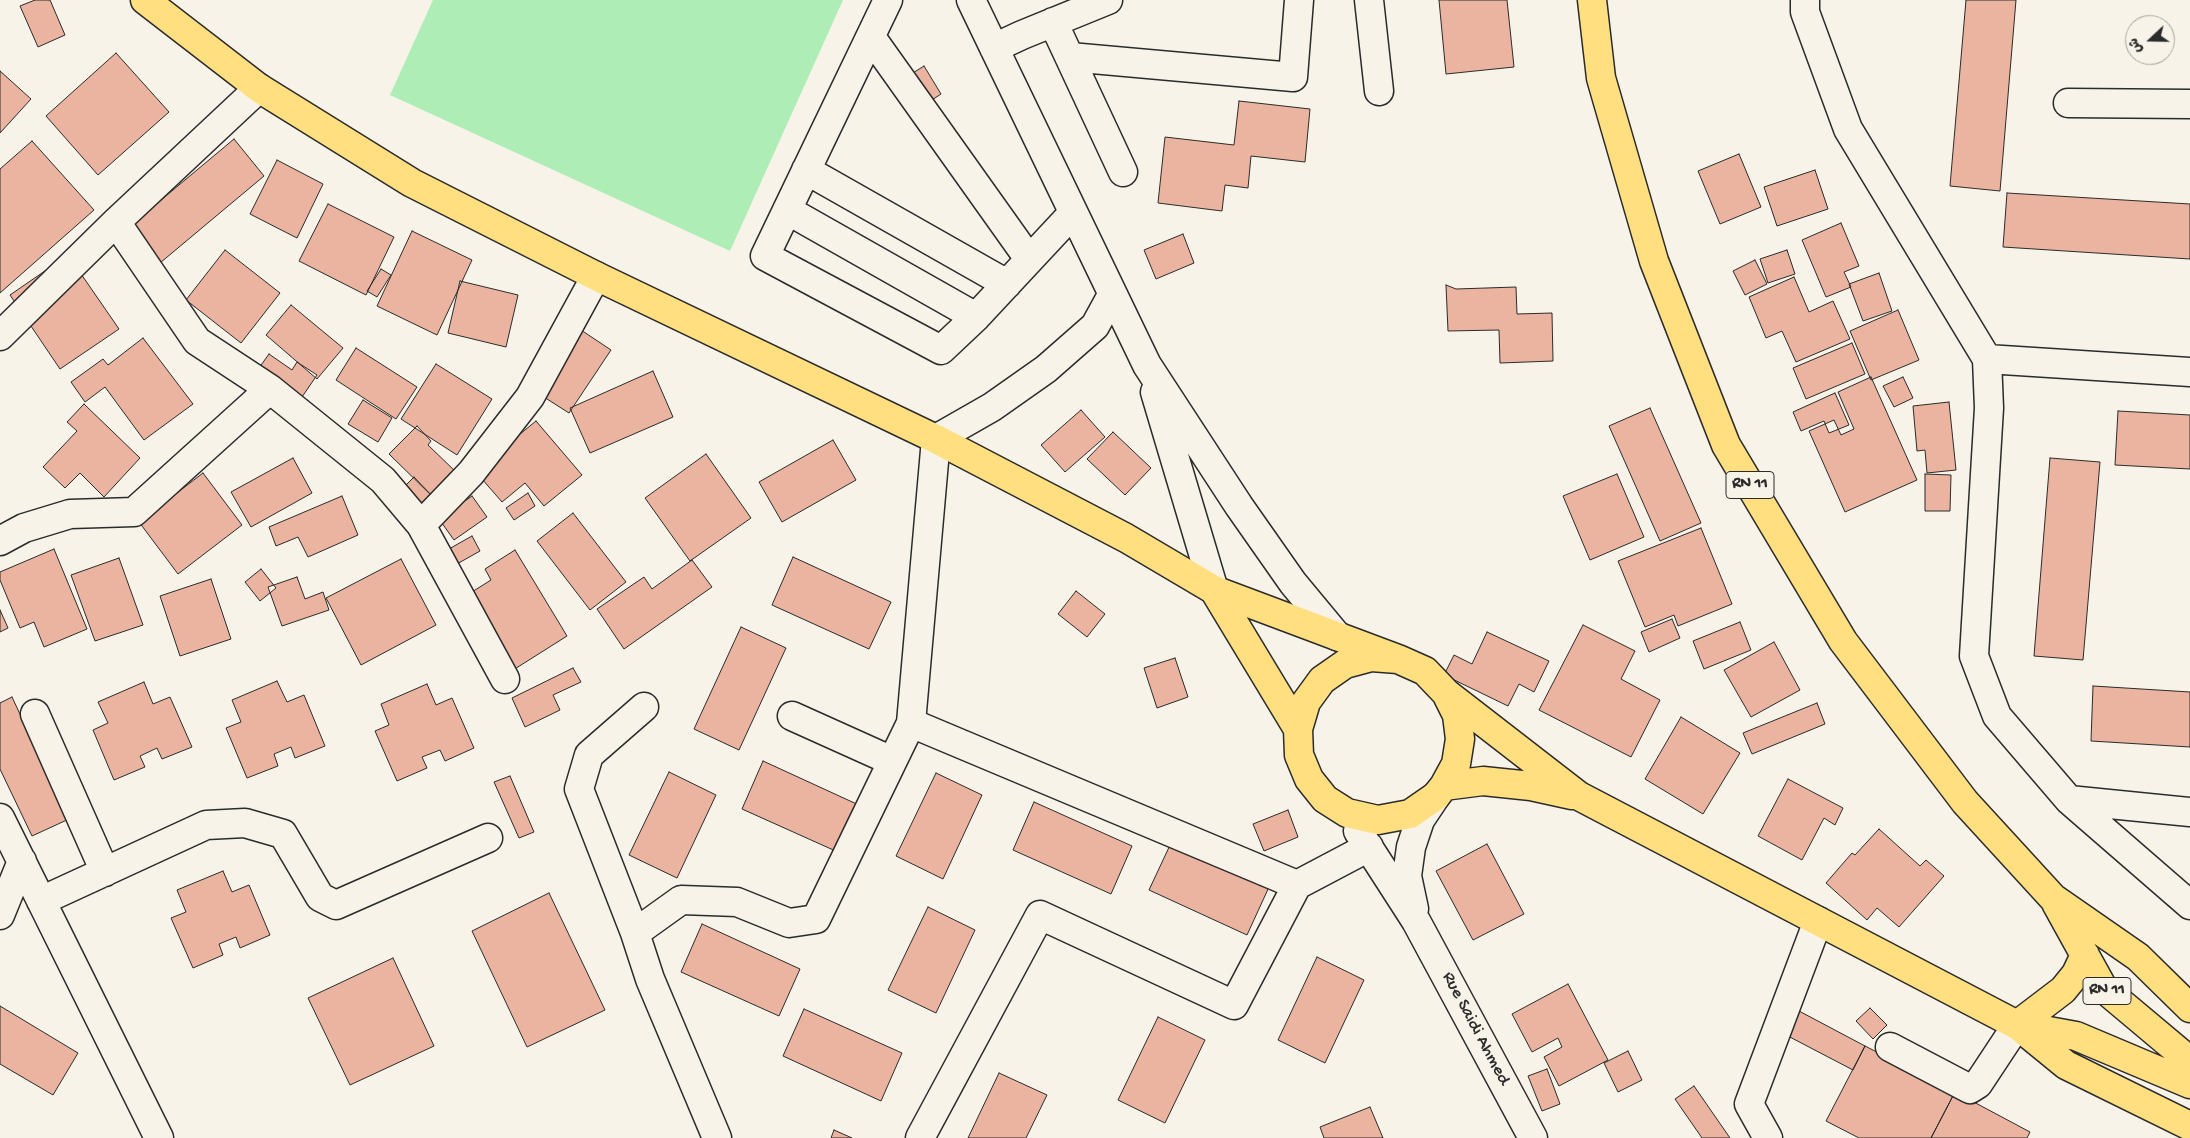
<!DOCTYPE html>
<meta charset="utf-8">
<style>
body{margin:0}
#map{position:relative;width:2190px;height:1138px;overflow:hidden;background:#f7f3e8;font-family:"Gochi Hand","Playpen Sans Arabic",sans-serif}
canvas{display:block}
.north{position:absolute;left:2125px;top:15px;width:50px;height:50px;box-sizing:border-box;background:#f7f3e8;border:1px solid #a5a39c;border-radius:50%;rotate:249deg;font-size:14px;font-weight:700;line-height:20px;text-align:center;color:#2b2b2b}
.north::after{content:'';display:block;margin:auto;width:18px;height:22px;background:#2b2b2b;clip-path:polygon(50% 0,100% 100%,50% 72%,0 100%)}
</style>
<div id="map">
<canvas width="2190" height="1138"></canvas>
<div class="north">ش</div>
</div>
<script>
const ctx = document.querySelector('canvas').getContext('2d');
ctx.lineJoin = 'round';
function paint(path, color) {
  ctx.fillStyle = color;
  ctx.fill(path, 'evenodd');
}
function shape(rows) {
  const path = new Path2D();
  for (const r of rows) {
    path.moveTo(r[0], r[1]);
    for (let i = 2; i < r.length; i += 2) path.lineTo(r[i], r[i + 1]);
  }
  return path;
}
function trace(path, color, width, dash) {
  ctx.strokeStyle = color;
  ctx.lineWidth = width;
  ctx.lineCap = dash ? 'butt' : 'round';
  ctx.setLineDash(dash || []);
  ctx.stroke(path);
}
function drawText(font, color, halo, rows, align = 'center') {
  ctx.font = font + ' "Gochi Hand",sans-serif';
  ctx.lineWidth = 4.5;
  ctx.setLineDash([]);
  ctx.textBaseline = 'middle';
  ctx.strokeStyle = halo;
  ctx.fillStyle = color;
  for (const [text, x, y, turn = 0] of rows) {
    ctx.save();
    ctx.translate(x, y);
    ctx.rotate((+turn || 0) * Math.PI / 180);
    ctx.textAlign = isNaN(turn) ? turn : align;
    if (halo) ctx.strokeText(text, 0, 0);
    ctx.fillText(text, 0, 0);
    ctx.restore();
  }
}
paint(shape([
 [433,0,843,0,730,251,390,95]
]), '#aeeeb6');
const building = shape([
 [35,0,50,0,65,35,38,47,20,6,35,0],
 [1439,0,1507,0,1514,67,1446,74,1439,0],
 [1966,0,2016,0,2000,191,1950,186,1966,0],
 [116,53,169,112,98,175,46,116,116,53],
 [924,66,941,94,923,106,905,78,924,66],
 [0,71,31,99,0,133,0,71],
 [1239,101,1310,109,1305,162,1251,156,1248,188,1225,185,1222,211,1158,203,1165,137,1234,145,1239,101],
 [234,139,264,176,160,263,130,226,234,139],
 [32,141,94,210,0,293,0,169,32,141],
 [1739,154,1761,207,1720,224,1698,171,1739,154],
 [277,160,323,184,297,238,250,214,277,160],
 [1815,170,1828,209,1777,226,1764,187,1815,170],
 [2007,193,2190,204,2190,259,2003,247,2007,193],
 [328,204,394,237,366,295,299,261,328,204],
 [1841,223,1859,266,1844,272,1851,287,1826,297,1802,240,1841,223],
 [412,231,472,260,437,335,377,306,412,231],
 [1183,234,1194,263,1156,279,1144,250,1183,234],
 [225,250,280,293,241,343,186,300,225,250],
 [1787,250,1795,274,1768,283,1760,259,1787,250],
 [68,255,119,329,60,369,10,295,68,255],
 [1755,260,1767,284,1745,295,1733,271,1755,260],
 [381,269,391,275,377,297,367,291,381,269],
 [1879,273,1892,311,1863,321,1849,284,1879,273],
 [1794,277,1809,312,1833,301,1850,339,1796,362,1782,331,1766,338,1749,297,1794,277],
 [460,281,518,295,506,347,448,333,460,281],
 [1446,285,1456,289,1516,287,1517,314,1552,313,1553,361,1500,363,1499,330,1448,331,1446,285],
 [291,305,343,348,317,379,266,335,291,305],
 [1898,310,1919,360,1871,380,1850,331,1898,310],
 [578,328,611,350,569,413,536,392,578,328],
 [143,338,193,404,144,440,105,387,85,402,71,382,103,359,108,365,143,338],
 [1852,343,1865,374,1806,399,1793,368,1852,343],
 [356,348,417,387,396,419,336,380,356,348],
 [269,354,292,370,297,362,317,375,302,397,259,368,269,354],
 [436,364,492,399,457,455,401,419,436,364],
 [653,371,673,417,590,453,570,408,653,371],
 [1871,377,1917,480,1845,512,1809,431,1834,420,1841,435,1854,429,1838,392,1871,377],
 [1903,377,1913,398,1894,407,1883,386,1903,377],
 [1835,393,1849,425,1829,433,1824,421,1801,431,1793,412,1835,393],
 [363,400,392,418,378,442,348,424,363,400],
 [1949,402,1956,470,1927,473,1925,450,1917,451,1913,406,1949,402],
 [84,404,140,458,104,497,80,473,65,488,43,467,77,431,67,422,84,404],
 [1650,408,1701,523,1660,541,1609,426,1650,408],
 [1081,410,1105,437,1065,472,1041,445,1081,410],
 [2118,411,2190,415,2190,469,2115,465,2118,411],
 [536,421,582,475,544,506,525,483,502,502,475,471,536,421],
 [417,426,431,441,428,445,457,473,433,497,389,454,417,426],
 [1113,432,1151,468,1125,495,1087,459,1113,432],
 [833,440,856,480,782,522,759,482,833,440],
 [706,454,751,518,690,561,645,498,706,454],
 [293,458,312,493,251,527,231,492,293,458],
 [2050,458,2100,462,2083,660,2034,656,2050,458],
 [203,473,242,525,178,574,139,522,203,473],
 [1617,474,1644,537,1590,560,1563,496,1617,474],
 [1925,474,1951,475,1950,511,1925,511,1925,474],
 [414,477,434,498,422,510,401,490,414,477],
 [528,493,535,506,514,520,506,508,528,493],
 [342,496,358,535,308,557,298,537,276,546,269,527,342,496],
 [472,496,487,517,454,540,439,519,472,496],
 [573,513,626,582,590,610,537,541,573,513],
 [1701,528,1732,604,1678,626,1674,615,1645,627,1618,561,1701,528],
 [472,536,480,551,448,569,440,554,472,536],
 [54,549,87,629,44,647,34,622,20,628,0,580,0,572,54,549],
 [515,550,567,636,510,672,464,597,491,580,485,569,515,550],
 [793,557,891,602,869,649,772,605,793,557],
 [119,558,143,625,95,641,71,575,119,558],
 [401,559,436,625,361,665,326,598,401,559],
 [692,560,712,587,624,649,597,609,644,577,652,589,692,560],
 [261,569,276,588,260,601,245,582,261,569],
 [297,577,305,599,323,592,329,610,282,626,268,587,297,577],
 [211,579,231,639,180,656,160,596,211,579],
 [1076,591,1105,614,1087,637,1058,614,1076,591],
 [0,610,8,628,0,632,0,610],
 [1672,619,1680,638,1649,652,1641,632,1672,619],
 [1740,622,1751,650,1704,669,1693,641,1740,622],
 [1583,625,1635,651,1621,679,1660,700,1631,757,1539,710,1583,625],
 [741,627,786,648,739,750,694,729,741,627],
 [1487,632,1549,661,1534,692,1519,684,1508,706,1444,675,1454,655,1472,664,1487,632],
 [1774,642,1800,690,1751,717,1724,670,1774,642],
 [1175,658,1188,697,1157,708,1144,668,1175,658],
 [573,668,581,682,553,695,560,710,525,727,512,698,573,668],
 [277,681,287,702,304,695,325,746,295,758,291,747,274,754,278,766,247,778,226,728,241,722,232,700,277,681],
 [144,682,153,704,170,697,192,747,162,759,157,748,140,756,145,767,114,780,93,730,108,723,98,702,144,682],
 [427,684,436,705,452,698,474,748,445,761,440,750,422,757,427,768,397,781,375,731,389,725,381,704,427,684],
 [2093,686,2190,692,2190,747,2091,741,2093,686],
 [12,697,69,819,32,836,0,769,0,703,12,697],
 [1817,703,1825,724,1752,754,1743,733,1817,703],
 [1681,717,1740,753,1703,814,1645,779,1681,717],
 [763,761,861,806,840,853,742,809,763,761],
 [669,772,716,795,677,878,629,855,669,772],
 [936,773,982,795,943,879,896,856,936,773],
 [510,776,534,832,519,838,494,782,510,776],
 [1788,779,1843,808,1835,825,1824,818,1802,860,1758,836,1788,779],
 [1034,802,1132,846,1111,894,1013,850,1034,802],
 [1288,810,1298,837,1264,851,1253,824,1288,810],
 [1879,829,1920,866,1926,860,1944,876,1899,927,1877,908,1867,920,1826,883,1852,853,1855,855,1879,829],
 [1171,843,1269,887,1247,935,1149,890,1171,843],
 [1487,844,1524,914,1473,940,1436,871,1487,844],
 [223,871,232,892,249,885,270,935,240,948,236,937,219,944,223,955,193,968,171,918,186,912,177,890,223,871],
 [549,893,605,1010,527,1047,472,931,549,893],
 [928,907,975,930,936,1013,888,990,928,907],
 [702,924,800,969,779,1016,681,972,702,924],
 [1317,957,1364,980,1325,1063,1278,1040,1317,957],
 [393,958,434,1046,350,1085,308,998,393,958],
 [1568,984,1608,1060,1559,1086,1544,1057,1562,1047,1558,1038,1532,1052,1512,1014,1568,984],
 [0,1006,78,1053,53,1095,0,1064,0,1006],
 [1870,1008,1887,1025,1873,1039,1856,1021,1870,1008],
 [804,1009,902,1053,881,1101,783,1056,804,1009],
 [1799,1011,1865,1046,1853,1070,1786,1035,1799,1011],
 [1158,1017,1205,1040,1165,1123,1118,1100,1158,1017],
 [1865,1046,1955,1092,1931,1138,1859,1138,1826,1121,1865,1046],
 [1628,1051,1642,1080,1618,1092,1604,1063,1628,1051],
 [1547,1069,1560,1104,1542,1111,1528,1076,1547,1069],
 [999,1073,1047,1095,1026,1138,968,1138,999,1073],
 [1694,1086,1730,1138,1702,1138,1675,1099,1694,1086],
 [1955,1092,2030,1132,2027,1138,1931,1138,1955,1092],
 [1370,1107,1383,1138,1324,1138,1320,1127,1370,1107],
 [834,1130,852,1138,831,1138,834,1130]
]);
paint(building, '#ebb4a0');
trace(building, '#2b2b2b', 1);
const minor = shape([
 [888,0,765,256,941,350,976,317,1073,213],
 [971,0,1147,365,1239,506,1293,583,1337,636],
 [1369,0,1379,91],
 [1805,0,1805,12,1848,129,1987,359,1989,408,1974,656,1997,716,2069,800,2190,905],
 [1053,22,1123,172],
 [871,37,1029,259],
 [994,48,1022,35,1108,0],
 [1070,57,1293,77,1299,0],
 [2068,103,2190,104],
 [806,170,1007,284],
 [787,210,976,317],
 [116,222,197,341,270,389,383,480,421,525,505,679],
 [0,336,116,222,259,88],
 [1987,359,2190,372],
 [1155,392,1214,590],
 [421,525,471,473,530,397,596,276],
 [0,541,24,528,70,514,134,512,270,389],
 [35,714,105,872],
 [792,716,892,761],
 [911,723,936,439,992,407,1046,369,1095,326,1112,295],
 [2069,800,2190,812],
 [0,818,159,1138],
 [1358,831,1416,921,1533,1138],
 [41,901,206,825,245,823,283,834,320,897,336,905,488,838],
 [1414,909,1407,876,1411,847,1420,820,1436,796],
 [0,915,22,861],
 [635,933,579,789,589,755,644,707],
 [1890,1047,1970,1089,1978,1084,2017,1025],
 [717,1138,650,979,635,933,681,900,737,902,789,923,816,919,911,723,1297,885,1369,847],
 [920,1138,1040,915,1234,1005,1297,885],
 [1768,1138,1749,1104,1818,921]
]);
const major = shape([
 [145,0,259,88,412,183,596,276,936,439,1126,538,1214,590,1398,659],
 [1592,0,1601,78,1654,261,1726,445,1843,641,1965,802,2053,898,2138,957,2190,1008],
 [1214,590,1298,729],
 [1446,693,1457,715,1460,739,1456,764,1444,786,1436,796,1410,814,1378,820,1347,813,1325,799,1309,779,1299,755,1298,729,1306,702,1322,680,1345,664,1371,657,1398,659,1425,671,1446,693,1579,796,2017,1025,2066,1065,2190,1126],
 [1444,786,1483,781,1531,786,1572,795],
 [2056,903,2103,988,2190,1061],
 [2017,1025,2063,990,2076,974,2085,955],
 [2021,1026,2076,1036,2190,1084]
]);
trace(minor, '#2b2b2b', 31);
trace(major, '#2b2b2b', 31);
trace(minor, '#f7f3e8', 28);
trace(major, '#ffdf80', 28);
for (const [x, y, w] of [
 [1750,485,48],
 [2107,991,48]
]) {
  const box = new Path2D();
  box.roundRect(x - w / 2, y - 13.5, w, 27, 4);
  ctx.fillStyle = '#f7f3e8';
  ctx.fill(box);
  trace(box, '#2b2b2b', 1);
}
drawText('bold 16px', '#2b2b2b', null, [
 ["RN 11",1750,485],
 ["RN 11",2107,991]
]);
drawText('18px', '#2b2b2b', '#f7f3e8', [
 ["Rue Saidi Ahmed",1475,1029,62]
]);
</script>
